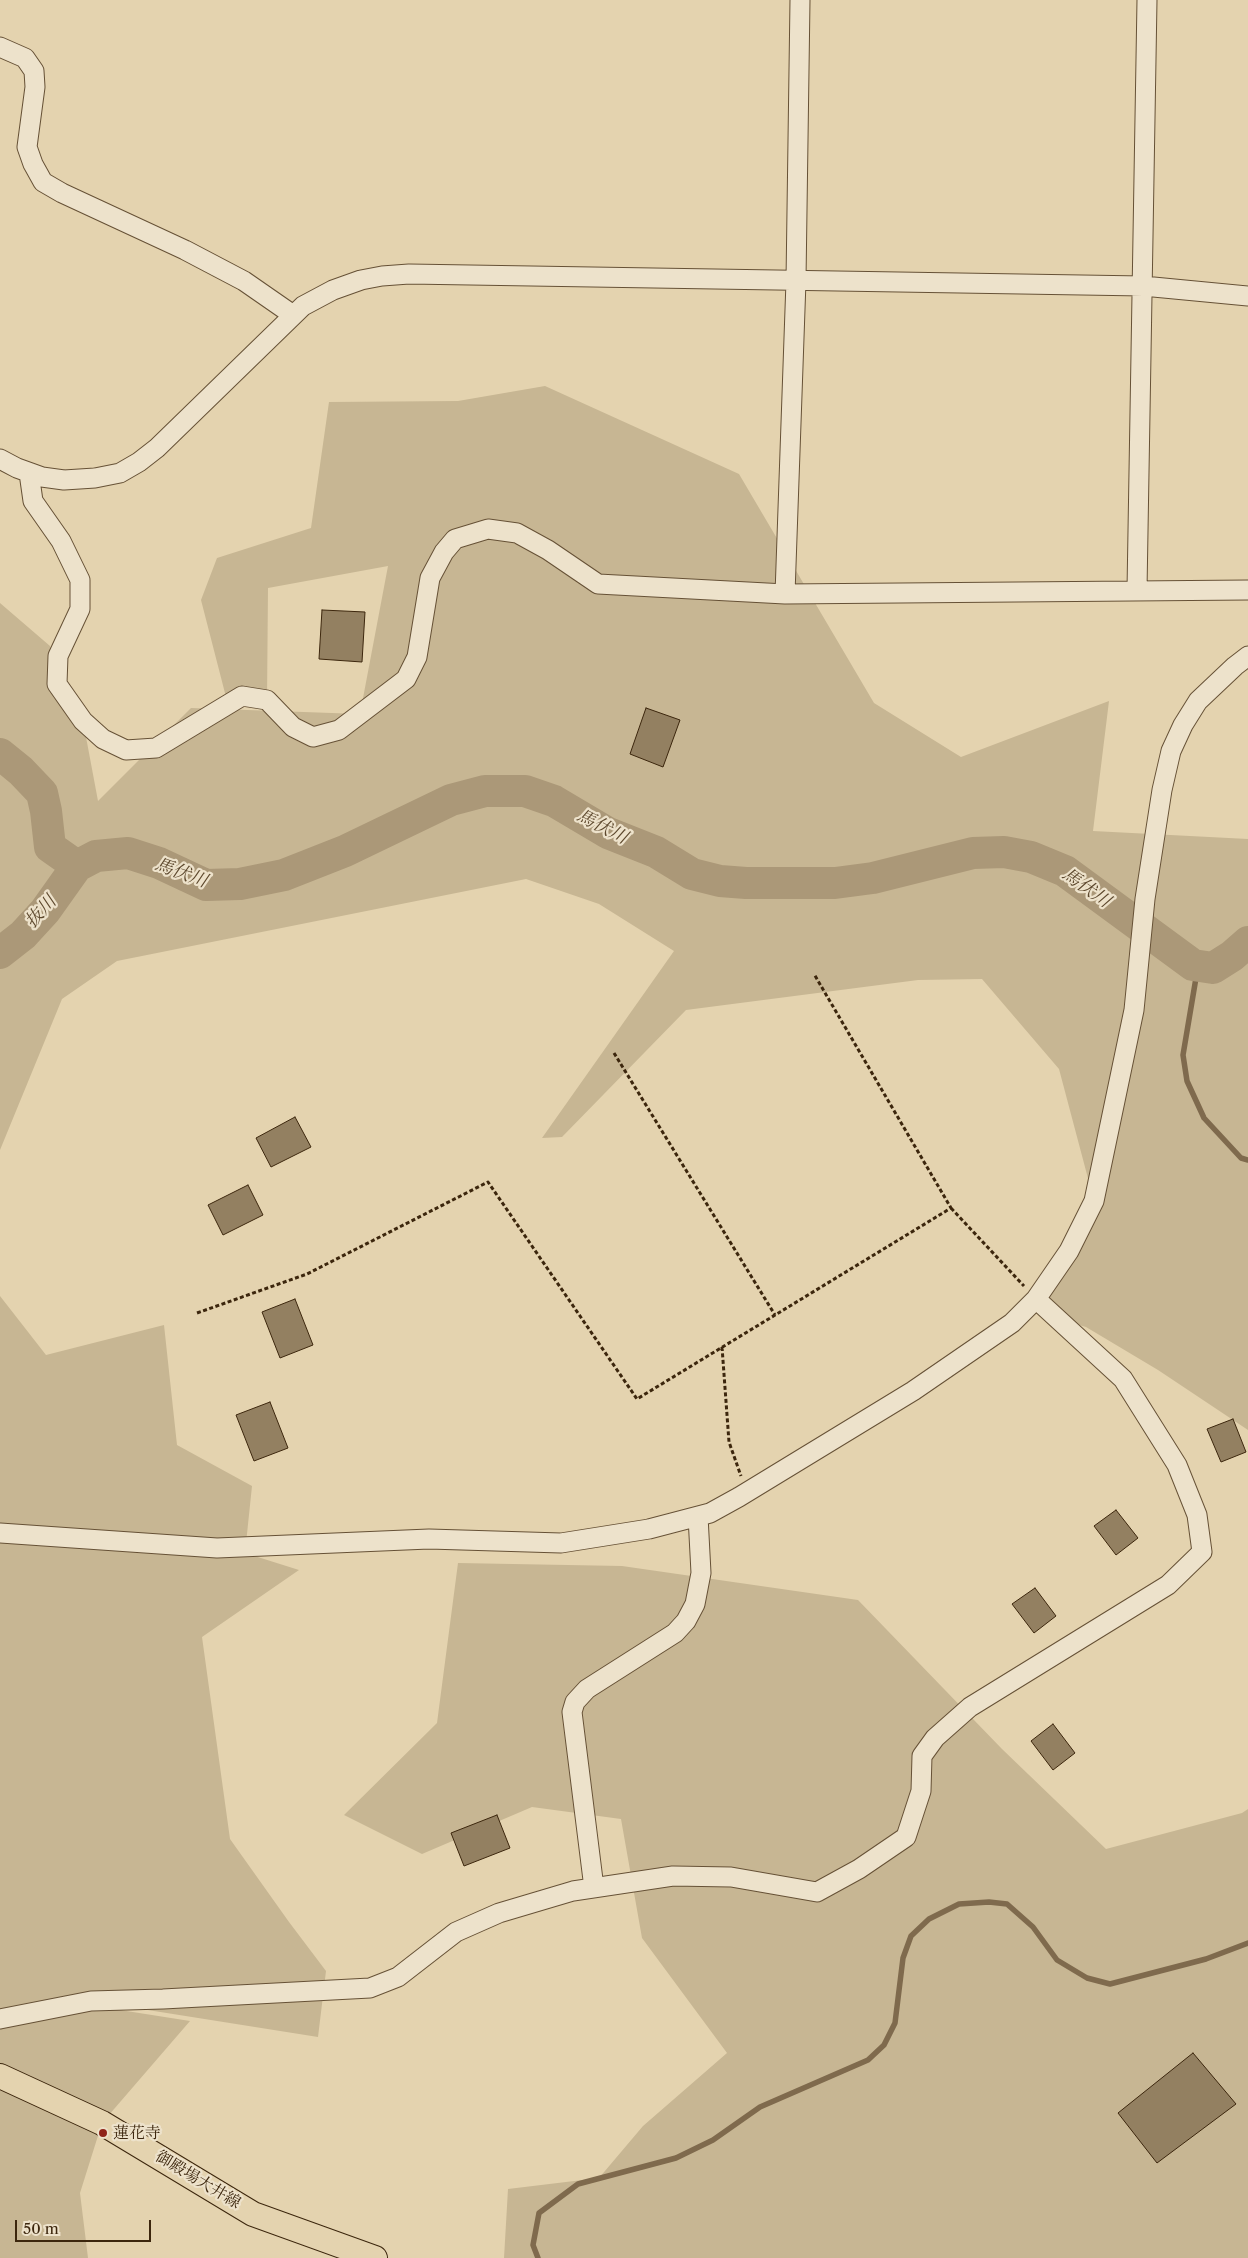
<!DOCTYPE html>
<meta charset="utf-8">
<style>
body{margin:0}
#map{position:relative;width:1248px;height:2258px;overflow:hidden;background:#e4d3af;font-family:"Libre Caslon Text",serif}
canvas{display:block}
.scale{position:absolute;left:15px;top:2220px;width:136px;height:22px;box-sizing:border-box;border:2px solid #3c260d;border-top:0;padding-left:6px;font-size:15px;line-height:18px;white-space:nowrap;color:#3c260d;-webkit-text-stroke:4px #ede2cb;paint-order:stroke}
</style>
<div id="map">
<canvas width="1248" height="2258"></canvas>
<div class="scale">50 m</div>
</div>
<script>
const ctx = document.querySelector('canvas').getContext('2d');
ctx.lineJoin = 'round';
function paint(path, color) {
  ctx.fillStyle = color;
  ctx.fill(path, 'evenodd');
}
function shape(rows) {
  const path = new Path2D();
  for (const r of rows) {
    path.moveTo(r[0], r[1]);
    for (let i = 2; i < r.length; i += 2) path.lineTo(r[i], r[i + 1]);
  }
  return path;
}
function trace(path, color, width, dash) {
  ctx.strokeStyle = color;
  ctx.lineWidth = width;
  ctx.lineCap = dash ? 'butt' : 'round';
  ctx.setLineDash(dash || []);
  ctx.stroke(path);
}
function drawText(font, color, halo, rows, align = 'center') {
  ctx.font = font + ' "Libre Caslon Text","Noto Serif JP",serif';
  ctx.lineWidth = 4.5;
  ctx.setLineDash([]);
  ctx.textBaseline = 'middle';
  ctx.strokeStyle = halo;
  ctx.fillStyle = color;
  for (const [text, x, y, turn = 0] of rows) {
    ctx.save();
    ctx.translate(x, y);
    ctx.rotate((+turn || 0) * Math.PI / 180);
    ctx.textAlign = isNaN(turn) ? turn : align;
    if (halo) ctx.strokeText(text, 0, 0);
    ctx.fillText(text, 0, 0);
    ctx.restore();
  }
}
paint(shape([
 [545,386,739,474,874,703,961,757,1109,701,1093,831,1248,839,1248,1430,1158,1370,1086,1327,1037,1313,1094,1201,1059,1069,982,979,918,980,686,1010,562,1137,542,1138,674,951,599,904,526,879,117,961,62,999,0,1150,0,603,50,646,83,721,98,801,191,708,360,714,388,566,268,588,267,700,226,697,201,600,217,558,311,528,329,402,458,401],
 [0,1296,46,1355,164,1325,177,1445,252,1486,245,1553,299,1570,202,1637,230,1839,289,1922,326,1971,318,2037,91,2001,0,2024],
 [458,1563,622,1566,858,1600,1002,1749,1106,1849,1242,1813,1248,1809,1248,2258,504,2258,508,2189,599,2178,643,2126,727,2053,642,1938,621,1819,532,1807,422,1854,344,1815,437,1723],
 [101,2007,190,2021,102,2123,80,2193,88,2258,0,2258,0,2028]
]), '#c7b693');
trace(shape([
 [1198,966,1183,1055,1187,1081,1204,1118,1241,1158,1248,1160],
 [538,2258,533,2245,539,2213,578,2184,676,2158,713,2140,760,2107,868,2060,884,2045,895,2023,903,1958,911,1936,929,1919,959,1904,989,1902,1007,1904,1033,1927,1057,1960,1087,1978,1110,1984,1206,1959,1248,1943]
]), '#7f6a4d', 5.5);
trace(shape([
 [0,754,21,771,42,793,46,811,50,847,77,866],
 [0,953,23,935,45,911,77,866,96,856,128,853,159,863,206,885,240,884,284,875,345,851,451,800,485,791,525,791,554,801,608,833,656,852,692,874,720,881,746,883,835,883,873,878,973,853,1004,852,1031,857,1065,871,1193,965,1213,968,1232,956,1248,942]
]), '#ab9878', 32);
const building = shape([
 [322,610,365,612,362,662,319,659,322,610],
 [646,708,680,720,663,767,630,754,646,708],
 [295,1117,311,1147,271,1167,256,1138,295,1117],
 [248,1185,263,1215,223,1235,208,1205,248,1185],
 [295,1299,313,1345,280,1358,262,1312,295,1299],
 [270,1402,288,1448,254,1461,236,1415,270,1402],
 [1233,1419,1246,1452,1221,1462,1207,1429,1233,1419],
 [1116,1510,1138,1538,1116,1555,1094,1526,1116,1510],
 [1035,1588,1056,1616,1034,1633,1012,1604,1035,1588],
 [1053,1724,1075,1753,1053,1770,1031,1741,1053,1724],
 [497,1815,510,1848,464,1866,451,1833,497,1815],
 [1193,2053,1236,2104,1157,2163,1118,2113,1193,2053]
]);
paint(building, '#938061');
trace(building, '#3c260d', 1);
const minor = shape([
 [0,47,25,58,34,71,35,87,27,147,33,164,43,182,62,193,185,250,244,281,293,315],
 [0,459,17,468,42,477,64,480,95,478,120,473,139,462,157,448,303,306,333,290,361,280,382,276,409,274,1143,286,1248,296],
 [29,473,33,501,61,541,80,580,80,609,58,656,57,684,83,721,103,739,126,750,156,748,242,696,267,700,293,727,313,737,339,730,406,679,417,657,430,578,444,552,455,539,488,529,517,533,548,550,598,584,785,594,1248,590],
 [1137,590,1147,0],
 [785,594,796,281,800,0],
 [0,1533,217,1548,429,1539,561,1543,649,1529,710,1513,739,1497,913,1391,1012,1323,1036,1299,1069,1251,1094,1201,1134,1010,1145,899,1162,790,1171,751,1183,725,1198,701,1235,666,1248,656],
 [594,1888,572,1712,575,1702,587,1689,675,1633,686,1621,695,1604,701,1573,698,1516],
 [0,2019,91,2001,163,1999,370,1988,398,1977,456,1932,499,1913,573,1891,673,1876,731,1877,817,1892,859,1869,906,1837,921,1791,922,1756,935,1738,970,1707,1168,1585,1202,1552,1197,1515,1177,1465,1123,1379,1036,1299]
]);
const major = shape([
 [0,2076,102,2123,253,2214,375,2258]
]);
trace(minor, '#665136', 21);
trace(major, '#3c260d', 26);
trace(shape([
 [614,1053,775,1315],
 [951,1208,1024,1286],
 [197,1313,307,1274,488,1182,637,1399,951,1208,814,974],
 [722,1347,729,1442,741,1476]
]), '#3c260d', 3, [4, 2.5]);
trace(minor, '#ede2cb', 19);
trace(major, '#e4d3af', 24);
for (const [x, y, r, color] of [
 [103,2133,5,"#8f2418"]
]) {
  const dot = new Path2D();
  dot.arc(x, y, r, 0, 2 * Math.PI);
  ctx.fillStyle = color;
  ctx.fill(dot);
  trace(dot, '#ede2cb', 2);
}
drawText('16px', '#3c260d', '#ede2cb', [
 ["蓮花寺",113,2133]
], 'left');
drawText('16px', '#3c260d', '#ede2cb', [
 ["御殿場大井線",198,2180,31]
]);
drawText('italic 18px', '#5d482d', '#ede2cb', [
 ["馬伏川",602,827,27],
 ["馬伏川",181,873,20],
 ["馬伏川",1086,888,35],
 ["抜川",41,912,-48]
]);
</script>
